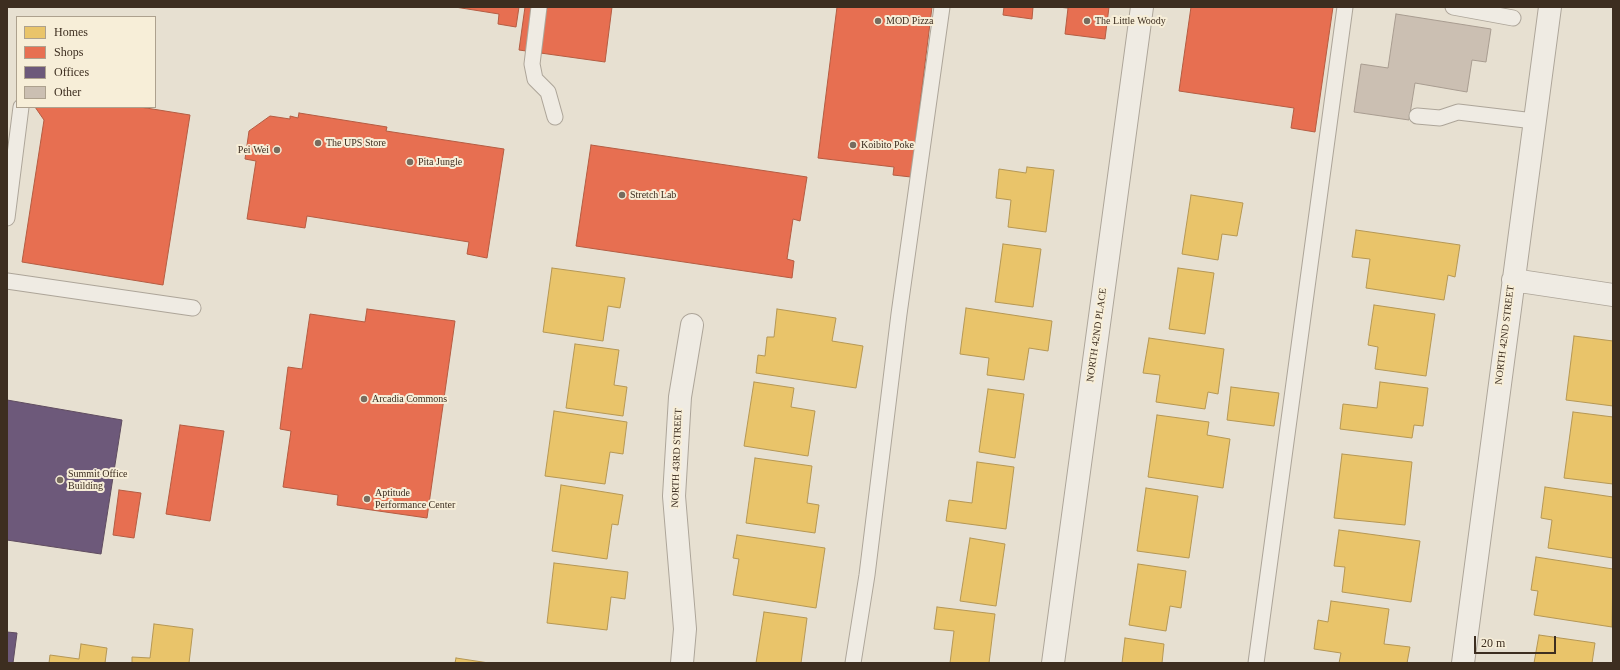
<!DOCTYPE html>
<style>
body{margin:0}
#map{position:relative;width:1620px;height:670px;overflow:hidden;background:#e7e0d1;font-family:"Times New Roman",serif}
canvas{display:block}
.frame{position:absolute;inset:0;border:8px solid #3d2e20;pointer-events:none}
.legend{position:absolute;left:16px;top:16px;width:140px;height:92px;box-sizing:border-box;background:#f7eed8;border:1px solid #ada18e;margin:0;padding:5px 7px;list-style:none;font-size:12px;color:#3d2e20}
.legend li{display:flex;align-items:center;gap:8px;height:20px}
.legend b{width:20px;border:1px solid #ada18e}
.scale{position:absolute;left:1474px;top:636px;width:82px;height:18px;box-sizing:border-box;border:2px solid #3d2e20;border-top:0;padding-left:5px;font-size:12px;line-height:14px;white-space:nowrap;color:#3d2e20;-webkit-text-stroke:3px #f7eed8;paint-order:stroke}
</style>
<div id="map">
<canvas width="1620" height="670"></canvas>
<div class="frame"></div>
<ul class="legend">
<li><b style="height:11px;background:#e9c46a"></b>Homes</li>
<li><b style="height:11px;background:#e76f51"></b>Shops</li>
<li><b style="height:11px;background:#6d597a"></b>Offices</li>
<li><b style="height:11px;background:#cbbfb2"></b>Other</li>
</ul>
<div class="scale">20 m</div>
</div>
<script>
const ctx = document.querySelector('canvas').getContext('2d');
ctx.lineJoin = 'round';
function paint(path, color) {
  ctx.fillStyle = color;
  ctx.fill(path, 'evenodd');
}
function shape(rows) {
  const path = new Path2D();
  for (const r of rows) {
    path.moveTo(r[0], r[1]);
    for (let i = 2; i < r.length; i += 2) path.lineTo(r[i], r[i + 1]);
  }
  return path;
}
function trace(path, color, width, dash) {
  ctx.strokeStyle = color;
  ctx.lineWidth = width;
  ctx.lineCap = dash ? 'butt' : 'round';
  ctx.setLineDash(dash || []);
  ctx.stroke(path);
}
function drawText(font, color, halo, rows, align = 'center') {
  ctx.font = font + ' "Times New Roman",serif';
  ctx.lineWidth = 4;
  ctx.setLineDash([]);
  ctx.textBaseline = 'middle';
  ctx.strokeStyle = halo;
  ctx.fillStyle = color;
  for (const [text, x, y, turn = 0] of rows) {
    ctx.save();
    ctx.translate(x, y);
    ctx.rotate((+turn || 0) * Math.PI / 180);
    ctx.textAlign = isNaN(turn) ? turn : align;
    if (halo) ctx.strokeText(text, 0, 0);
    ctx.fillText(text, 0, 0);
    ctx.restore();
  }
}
const homes = shape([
 [1027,167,1054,170,1046,232,1008,227,1011,200,996,198,999,169,1026,173,1027,167],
 [1191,195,1243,203,1237,236,1222,234,1218,260,1182,254,1191,195],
 [1356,230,1460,245,1455,277,1448,275,1444,300,1366,288,1370,259,1352,257,1356,230],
 [1003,244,1041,249,1033,307,995,302,1003,244],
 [552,268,625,278,620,308,608,306,603,341,543,332,552,268],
 [1178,268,1214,273,1205,334,1169,329,1178,268],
 [1374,305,1435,314,1426,376,1375,369,1378,347,1368,345,1374,305],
 [966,308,1052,321,1048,351,1029,348,1024,380,987,375,989,358,960,354,966,308],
 [777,309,836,318,832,341,863,346,856,388,756,373,758,355,765,356,767,337,774,337,777,309],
 [1574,336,1613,341,1613,406,1566,400,1574,336],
 [1149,338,1224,349,1218,394,1208,392,1205,409,1156,402,1160,375,1143,373,1149,338],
 [575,344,619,350,614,385,627,387,623,416,566,408,575,344],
 [754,382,794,388,791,407,815,411,808,456,744,446,754,382],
 [1380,382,1428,388,1423,426,1414,425,1412,438,1340,429,1343,404,1377,408,1380,382],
 [1231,387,1279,393,1274,426,1227,420,1231,387],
 [988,389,1024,394,1015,458,979,452,988,389],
 [554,411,627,422,623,454,610,452,605,484,545,476,554,411],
 [1573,412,1613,417,1613,484,1564,478,1573,412],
 [1157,415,1209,422,1207,435,1230,439,1223,488,1148,477,1157,415],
 [1342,454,1412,462,1405,525,1334,518,1342,454],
 [755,458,812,466,807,503,819,505,815,533,746,523,755,458],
 [977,462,1014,467,1006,529,946,521,949,500,972,503,977,462],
 [561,485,623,495,618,525,612,524,607,559,552,551,561,485],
 [1545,487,1613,497,1613,558,1548,548,1552,520,1541,518,1545,487],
 [1146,488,1198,496,1189,558,1137,551,1146,488],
 [1339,530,1420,541,1411,602,1342,592,1345,567,1334,566,1339,530],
 [737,535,825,548,816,608,733,595,739,559,733,558,737,535],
 [970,538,1005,544,996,606,960,601,970,538],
 [1536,557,1613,569,1612,627,1534,615,1538,591,1531,590,1536,557],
 [554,563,628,572,625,599,611,597,607,630,547,623,554,563],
 [1138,564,1186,571,1181,608,1170,606,1166,631,1129,625,1138,564],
 [1331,601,1389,609,1384,644,1410,647,1407,663,1339,663,1341,653,1314,649,1318,620,1328,622,1331,601],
 [937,607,995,614,989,663,950,663,954,631,934,629,937,607],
 [764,612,807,618,801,663,756,663,764,612],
 [154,624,193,629,189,663,132,663,132,657,150,658,154,624],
 [1539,635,1595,643,1592,663,1534,663,1539,635],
 [1125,638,1164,644,1162,663,1122,663,1125,638],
 [81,644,107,648,105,663,49,663,50,655,79,659,81,644],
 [456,658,489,663,455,663,456,658]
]);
paint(homes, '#e9c46a');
trace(homes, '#b59754', 1);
const shops = shape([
 [455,7,519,7,516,27,498,24,499,14,455,7],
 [525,7,547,9,548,7,612,7,605,62,519,50,525,7],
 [837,7,932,7,911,177,893,175,894,167,818,158,837,7],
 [1004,7,1033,7,1032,19,1003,15,1004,7],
 [1057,7,1109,7,1105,39,1065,34,1068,8,1057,7],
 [1191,7,1333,7,1315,132,1291,128,1294,108,1179,91,1191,7],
 [35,107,140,107,190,115,163,285,22,262,44,120,35,107],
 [299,113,387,127,386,131,504,149,487,258,467,254,469,242,307,216,305,228,247,219,256,161,245,159,249,131,270,116,290,119,290,116,298,118,299,113],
 [591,145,807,177,800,221,793,219,787,259,794,261,792,278,576,246,591,145],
 [367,309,455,321,427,518,337,505,338,495,283,487,291,431,280,429,288,367,302,369,310,314,365,322,367,309],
 [180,425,224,431,210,521,166,514,180,425],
 [119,490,141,493,134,538,113,535,119,490]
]);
paint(shops, '#e76f51');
trace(shops, '#b45c42', 1);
const offices = shape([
 [7,400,122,420,101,554,7,540,7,400],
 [7,632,17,633,13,663,7,663,7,632]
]);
paint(offices, '#6d597a');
trace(offices, '#5f4c5f', 1);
const building = shape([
 [1396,14,1491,29,1486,62,1472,60,1467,92,1415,83,1409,120,1354,112,1361,64,1388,68,1396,14]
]);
paint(building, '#cbbfb2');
trace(building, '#a89c90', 1);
const service = shape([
 [539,7,532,64,535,79,548,92,555,117],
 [1453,7,1513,18],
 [1417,116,1440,118,1458,112,1534,121],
 [7,218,21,107],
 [7,281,193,308],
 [853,663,867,575,899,314,942,7],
 [1256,663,1345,7]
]);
const minor = shape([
 [1513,280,1613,295],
 [682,663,685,629,674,496,680,397,692,325],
 [1053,663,1142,7],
 [1463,663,1550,7]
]);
trace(service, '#ada599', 17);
trace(minor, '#ada599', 24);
trace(service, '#efebe3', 15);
trace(minor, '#efebe3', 22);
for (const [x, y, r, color] of [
 [878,21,4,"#786c5e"],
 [1087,21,4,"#786c5e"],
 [318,143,4,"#786c5e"],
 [853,145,4,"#786c5e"],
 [277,150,4,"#786c5e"],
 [410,162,4,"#786c5e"],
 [622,195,4,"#786c5e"],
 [364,399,4,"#786c5e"],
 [60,480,4,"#786c5e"],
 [367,499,4,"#786c5e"]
]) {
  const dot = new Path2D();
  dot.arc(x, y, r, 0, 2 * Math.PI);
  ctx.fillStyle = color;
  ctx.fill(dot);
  trace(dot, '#f7eed8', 1.5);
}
drawText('10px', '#3d2e20', '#f7eed8', [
 ["MOD Pizza",886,21],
 ["The Little Woody",1095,21],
 ["The UPS Store",326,143],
 ["Koibito Poke",861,145],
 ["Pei Wei",269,150,"right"],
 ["Pita Jungle",418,162],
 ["Stretch Lab",630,195],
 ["Arcadia Commons",372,399],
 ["Summit Office",68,474],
 ["Building",68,486],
 ["Aptitude",375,493],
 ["Performance Center",375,505]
], 'left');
drawText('10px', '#3d2e20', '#f7eed8', [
 ["NORTH 42ND PLACE",1097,335,-82],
 ["NORTH 42ND STREET",1505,335,-83],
 ["NORTH 43RD STREET",677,458,-88]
]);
</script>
